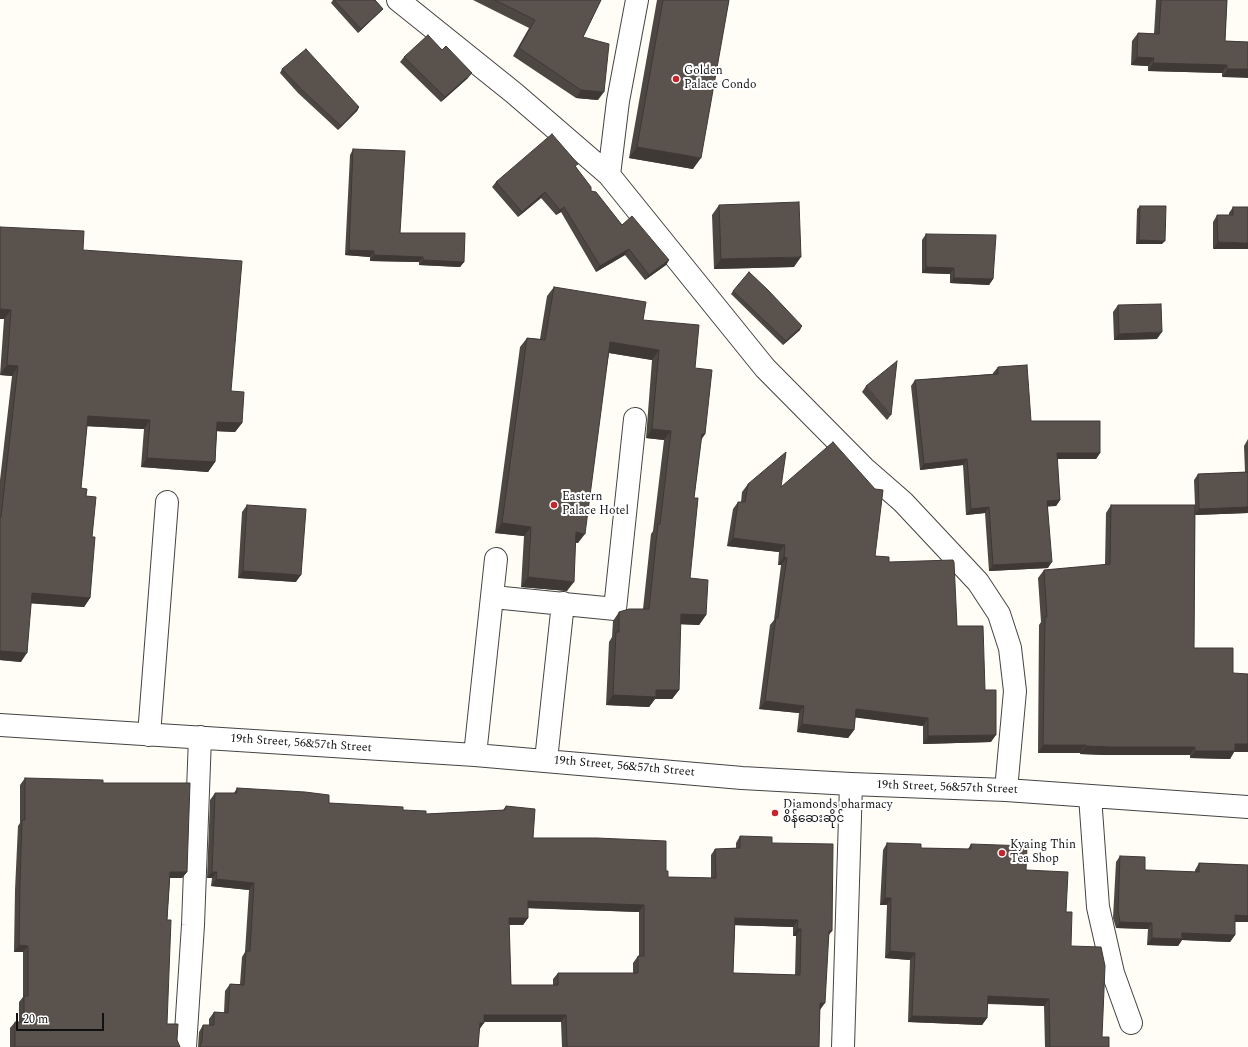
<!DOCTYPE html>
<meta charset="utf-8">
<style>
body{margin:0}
#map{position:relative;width:1248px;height:1047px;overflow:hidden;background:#fffdf5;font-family:Spectral,serif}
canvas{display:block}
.scale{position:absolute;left:16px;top:1013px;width:88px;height:18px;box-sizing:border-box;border:2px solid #111;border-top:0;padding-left:5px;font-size:12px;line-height:14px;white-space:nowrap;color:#111;-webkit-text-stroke:3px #fff;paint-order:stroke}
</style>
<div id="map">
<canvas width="1248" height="1047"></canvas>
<div class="scale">20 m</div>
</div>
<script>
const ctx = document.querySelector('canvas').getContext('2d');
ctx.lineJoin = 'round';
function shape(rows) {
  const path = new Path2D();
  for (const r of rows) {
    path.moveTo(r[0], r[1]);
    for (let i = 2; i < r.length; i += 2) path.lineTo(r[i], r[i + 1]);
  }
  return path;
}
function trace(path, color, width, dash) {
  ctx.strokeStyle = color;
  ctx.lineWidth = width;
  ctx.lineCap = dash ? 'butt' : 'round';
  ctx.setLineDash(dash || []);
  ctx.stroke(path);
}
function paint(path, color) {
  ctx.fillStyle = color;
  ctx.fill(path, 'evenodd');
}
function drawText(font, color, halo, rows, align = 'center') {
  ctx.font = font + ' Spectral,"Noto Sans Myanmar",serif';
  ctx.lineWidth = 4;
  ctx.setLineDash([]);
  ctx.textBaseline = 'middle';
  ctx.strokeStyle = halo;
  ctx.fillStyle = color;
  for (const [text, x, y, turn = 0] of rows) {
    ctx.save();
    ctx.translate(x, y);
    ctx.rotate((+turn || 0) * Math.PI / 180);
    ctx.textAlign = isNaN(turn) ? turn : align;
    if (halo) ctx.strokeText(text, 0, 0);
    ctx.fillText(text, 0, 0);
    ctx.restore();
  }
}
const minor = shape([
 [398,0,514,93,609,175,765,368,864,468,903,502,978,582,999,614,1010,648,1015,691,1006,790],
 [609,175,618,101,637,0],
 [493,597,615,609,635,419],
 [0,725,475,755,742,778,851,784,1006,790,1248,807],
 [149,735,167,502],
 [475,755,496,559],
 [546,760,563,603],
 [1090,796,1098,907,1113,973,1131,1023],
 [185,1047,193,925,200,737],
 [843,1047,851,784]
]);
trace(minor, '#444', 24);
trace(minor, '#fff', 22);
paint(shape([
 [333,0,375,0,383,9,380,12,358,33,331,3],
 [473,0,601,0,583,37,598,100,576,98,513,56,529,28],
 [657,0,729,0,693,169,629,158],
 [1156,0,1227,0,1225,41,1248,42,1222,77,1222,73,1148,71,1148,66,1131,65,1132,41,1138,33,1154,34],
 [404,57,468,78,441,102,400,62],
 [282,69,359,107,357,111,338,130,298,93,280,73],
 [353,149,400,233,464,262,460,267,419,265,419,262,370,261,370,257,345,255,350,155],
 [576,167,591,191,622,225,669,260,666,265,645,280,625,255,596,272,561,212,556,215,541,198,518,217,492,187,496,182],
 [719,205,794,267,714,269,712,215],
 [1140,206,1162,244,1136,244,1137,209],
 [1233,207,1248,207,1213,249,1213,222,1217,215,1229,215,1229,213],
 [0,227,83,250,231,391,242,423,235,432,217,431,215,462,208,472,141,467,144,429,87,426,81,488,86,496,92,537,90,598,84,607,31,603,21,662,0,660,0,480,12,376,0,375,4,319,0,319],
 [926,234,993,279,989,285,950,283,950,274,922,273,922,240],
 [554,287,643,320,695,368,705,434,701,440,694,498,690,578,706,615,699,625,680,624,679,690,672,699,655,699,649,707,606,705,609,642,612,637,613,621,619,612,643,609,651,534,653,531,664,440,646,438,652,360,609,353,578,543,575,543,567,591,521,587,524,536,495,533,520,347,527,338,540,339,547,296],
 [733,291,800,330,783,345,731,294],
 [1118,305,1157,339,1114,340,1113,312],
 [998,367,1031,421,1100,453,1096,459,1057,459,1060,500,1056,506,1048,506,1048,568,989,571,985,513,966,515,963,465,920,470,911,386,915,380,993,374,993,373],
 [866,386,891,415,887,420,862,392],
 [1248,439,1248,513,1195,515,1194,648,1233,673,1234,752,1230,759,1190,758,1190,755,1106,755,1080,754,1080,753,1038,753,1039,625,1041,622,1038,578,1044,570,1105,565,1106,513,1111,505,1195,505,1194,480,1198,474,1245,472,1244,446],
 [748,484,781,487,875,556,889,562,957,626,985,690,991,742,923,744,923,726,855,717,854,730,848,738,797,732,799,713,759,709,770,625,774,620,781,565,778,565,779,552,727,546,733,509,738,502,741,502,742,492],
 [247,505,296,582,238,578,242,512],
 [25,778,103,783,187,872,182,878,170,878,167,920,167,1024,177,1040,180,1047,10,1047,10,1028,15,1022,19,1022,19,1002,23,997,23,952,14,952,15,890,18,826,20,823,20,785],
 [237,788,329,803,403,810,426,814,503,810,506,806,533,838,666,871,668,877,711,878,711,855,715,849,736,848,736,843,740,836,772,843,832,931,829,935,820,1010,819,1047,562,1047,561,1022,484,1022,479,1029,478,1047,198,1047,199,1032,203,1025,209,1025,209,1019,214,1012,224,1013,225,991,230,984,240,984,242,957,245,952,249,890,211,886,212,878,207,878,210,800,215,793,234,793],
 [528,908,639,912,639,956,638,956,633,963,633,973,558,973,553,979,553,985,511,985,509,925,523,925,528,918],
 [735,925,793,927,793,936,796,936,795,975,733,973],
 [887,843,921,848,968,849,971,844,1026,870,1066,912,1071,946,1102,1037,1109,1047,1045,1047,1044,1006,987,1004,987,1018,982,1025,908,1022,910,960,885,958,887,905,880,905,883,850],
 [1120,856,1145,870,1195,872,1195,870,1199,863,1248,865,1248,922,1235,922,1235,935,1230,942,1182,940,1178,946,1147,945,1148,929,1116,928,1113,918,1116,862]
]), '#4d4742');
paint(shape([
 [383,9,380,12,358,33,361,29],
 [1137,57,1154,58,1148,66,1131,65],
 [1153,63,1227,65,1222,73,1148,71],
 [1227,69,1248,69,1248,78,1222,77],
 [472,73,468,78,441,102,445,97],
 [581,90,604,92,598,100,576,98],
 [359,107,357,111,338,130,341,126],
 [637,147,701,158,693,169,629,158],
 [545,192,541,198,518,217,522,212],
 [564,207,561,212,556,215,560,210],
 [1139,240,1165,241,1162,244,1136,244],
 [1218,242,1248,243,1248,249,1213,249],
 [629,249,625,255,596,272,600,266],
 [349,250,374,251,370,257,345,255],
 [374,255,423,257,419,262,370,261],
 [801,257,794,267,714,269,721,259],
 [423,260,464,262,460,267,419,265],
 [669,260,666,265,645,280,649,275],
 [926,267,954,268,950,274,922,273],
 [954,278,993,279,989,285,950,283],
 [0,309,11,310,4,319,0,319],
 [802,326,800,330,783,345,786,341],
 [1162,332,1157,339,1114,340,1119,334],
 [610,342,659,350,652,360,603,352],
 [7,365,18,366,12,376,0,375],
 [88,416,150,420,144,429,82,426],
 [217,422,242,423,235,432,211,431],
 [652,429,671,431,664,440,646,438],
 [702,434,705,434,698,444],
 [1057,453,1100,453,1096,459,1053,459],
 [147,458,215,462,208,472,141,467],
 [967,459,963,465,920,470,924,464],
 [1060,500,1056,506,1043,507,1047,501],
 [989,507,985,513,966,515,971,509],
 [1248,507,1248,513,1195,515,1199,509],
 [502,523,531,527,524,536,495,533],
 [576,532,585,534,578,543,569,542],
 [733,538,785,545,779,552,727,546],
 [784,557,787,558,781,565,778,565],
 [1052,562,1048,568,989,571,993,565],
 [243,571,301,575,296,582,238,578],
 [528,577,574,582,567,591,521,587],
 [32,593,90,598,84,607,25,603],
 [681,614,706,615,699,625,674,624],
 [0,651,27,653,21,662,0,660],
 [656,690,679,690,672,699,655,699,649,707,606,705,613,695],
 [765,701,804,706,799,713,759,709],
 [856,709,928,718,923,726,851,717],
 [802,724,854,730,848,738,797,732],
 [996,735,991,742,923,744,928,736],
 [1235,744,1248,744,1248,752,1234,752,1230,759,1190,758,1195,751],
 [1043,745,1086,745,1080,753,1038,753],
 [1086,746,1195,747,1190,755,1106,755,1080,754],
 [170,872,187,872,182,878,165,878],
 [212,872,217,872,212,878,207,878],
 [216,879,254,883,249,890,211,886],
 [885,898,891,898,887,905,880,905],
 [528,901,644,905,639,912,523,908],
 [1235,915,1248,916,1248,922,1231,922],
 [509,918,528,918,523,925,504,925],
 [735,918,798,920,793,927,730,925],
 [1120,922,1152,923,1148,929,1116,928],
 [797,929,801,929,796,936,793,936],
 [1182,933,1235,935,1230,942,1182,940,1178,946,1147,945,1152,938],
 [19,945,28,946,23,952,14,952],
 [890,951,915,953,910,960,885,958],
 [988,996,1049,999,1044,1006,983,1003],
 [820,1003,825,1003,820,1010],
 [484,1015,566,1015,561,1022,480,1022],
 [912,1016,987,1018,982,1025,908,1022],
 [480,1023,484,1023,479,1030]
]), '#3f3936');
const building = shape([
 [334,0,375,0,383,9,361,29,334,0],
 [495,0,601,0,583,37,609,44,604,92,581,90,519,48,535,20,495,0],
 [663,0,729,0,701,158,637,147,663,0],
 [1161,0,1227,0,1225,41,1248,42,1248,69,1227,69,1227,65,1153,63,1154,58,1137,57,1138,33,1159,34,1161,0],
 [428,35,442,50,446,46,472,73,445,97,404,57,428,35],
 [306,49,359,107,341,126,301,89,282,69,306,49],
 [552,134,578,164,575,166,591,187,591,191,596,192,622,225,632,216,669,260,649,275,629,249,600,266,564,207,560,210,545,192,522,212,496,182,552,134],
 [353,149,405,151,400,233,465,233,464,262,423,260,423,257,374,255,374,251,349,250,353,149],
 [799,202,801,257,721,259,719,205,799,202],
 [1140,206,1166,206,1165,241,1139,240,1140,206],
 [1233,207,1248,207,1248,243,1218,242,1217,215,1233,215,1233,207],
 [0,227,84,231,83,250,242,261,231,391,244,392,242,423,217,422,215,462,147,458,150,420,88,416,81,488,87,489,86,496,96,497,92,537,95,537,90,598,32,593,27,653,0,651,0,517,1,517,18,366,7,365,11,310,0,309,0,227],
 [926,234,996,235,993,279,954,278,954,268,926,267,926,234],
 [749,272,768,290,802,326,786,341,733,291,749,272],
 [554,287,646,302,643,320,699,325,695,368,712,370,705,434,702,434,694,498,698,498,690,578,708,580,706,615,681,614,679,690,656,690,656,697,613,695,616,632,619,632,619,612,629,609,649,609,658,524,660,524,671,431,652,429,659,350,610,342,585,534,576,532,574,582,528,577,531,527,502,523,527,338,545,340,554,287],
 [1161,304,1162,332,1119,334,1118,305,1161,304],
 [897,361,891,415,866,386,897,361],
 [1027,365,1031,421,1100,421,1100,453,1057,453,1060,500,1047,501,1052,562,993,565,989,507,971,509,967,459,924,464,915,380,998,374,998,367,1027,365],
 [833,442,875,489,883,490,875,556,889,557,889,562,953,560,954,562,957,626,983,626,985,690,996,690,996,735,928,736,928,718,856,709,854,730,802,724,804,706,765,701,776,617,778,618,787,558,784,557,785,545,733,538,738,502,745,502,748,484,786,452,781,487,833,442],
 [1248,472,1248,507,1199,509,1198,474,1248,472],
 [247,505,306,509,301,575,243,571,247,505],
 [1111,505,1195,505,1194,648,1233,648,1233,673,1248,674,1248,744,1235,744,1235,751,1195,751,1195,747,1111,747,1086,746,1086,745,1043,745,1045,617,1047,617,1044,570,1110,564,1111,505],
 [25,778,103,780,103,783,190,783,187,872,170,872,167,920,171,920,167,1024,178,1024,177,1040,180,1047,15,1047,15,1022,24,1022,24,996,28,996,28,946,19,945,20,883,22,820,25,820,25,778],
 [237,788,305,792,329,795,329,803,403,807,403,810,426,811,426,814,505,810,506,806,535,809,533,838,597,838,666,841,666,871,668,871,668,877,716,878,715,849,740,848,740,836,772,837,772,843,833,844,832,931,829,931,825,1003,820,1003,819,1047,567,1047,566,1015,484,1015,484,1023,480,1023,478,1047,200,1047,202,1041,203,1025,214,1025,214,1012,228,1013,230,984,244,985,246,951,250,951,254,883,216,879,217,872,212,872,215,793,237,793,237,788],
 [528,901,644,905,644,956,638,956,638,973,558,973,558,985,511,985,509,918,528,918,528,901],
 [735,918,798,920,797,929,801,929,800,975,733,973,735,918],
 [887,843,921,844,921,848,971,849,971,844,1027,846,1026,870,1068,872,1066,912,1072,912,1071,946,1101,947,1105,966,1102,1037,1109,1037,1109,1047,1050,1047,1049,999,988,996,987,1018,912,1016,915,953,890,951,891,898,885,898,887,843],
 [1120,856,1145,857,1145,870,1199,872,1199,863,1248,865,1248,916,1235,915,1235,935,1182,933,1182,939,1152,938,1152,923,1120,922,1118,911,1120,856]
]);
paint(building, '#5a524d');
trace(building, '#3f3936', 1);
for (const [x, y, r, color] of [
 [676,79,4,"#c4262e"],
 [554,505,4,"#c4262e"],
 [775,813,4,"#c4262e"],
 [1002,853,4,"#c4262e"]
]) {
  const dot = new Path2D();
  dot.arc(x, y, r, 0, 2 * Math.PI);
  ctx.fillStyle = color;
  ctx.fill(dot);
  trace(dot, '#fff', 1.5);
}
drawText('12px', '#111', '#fff', [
 ["Golden",684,72],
 ["Palace Condo",684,86],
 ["Eastern",562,498],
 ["Palace Hotel",562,512],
 ["Diamonds pharmacy",783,806],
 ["စိန်ဆေးဆိုင်",783,820],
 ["Kyaing Thin",1010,846],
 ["Tea Shop",1010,860]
], 'left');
drawText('12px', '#111', '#fff', [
 ["19th Street, 56&57th Street",301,744,4],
 ["19th Street, 56&57th Street",624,767,5],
 ["19th Street, 56&57th Street",947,788,2]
]);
</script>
